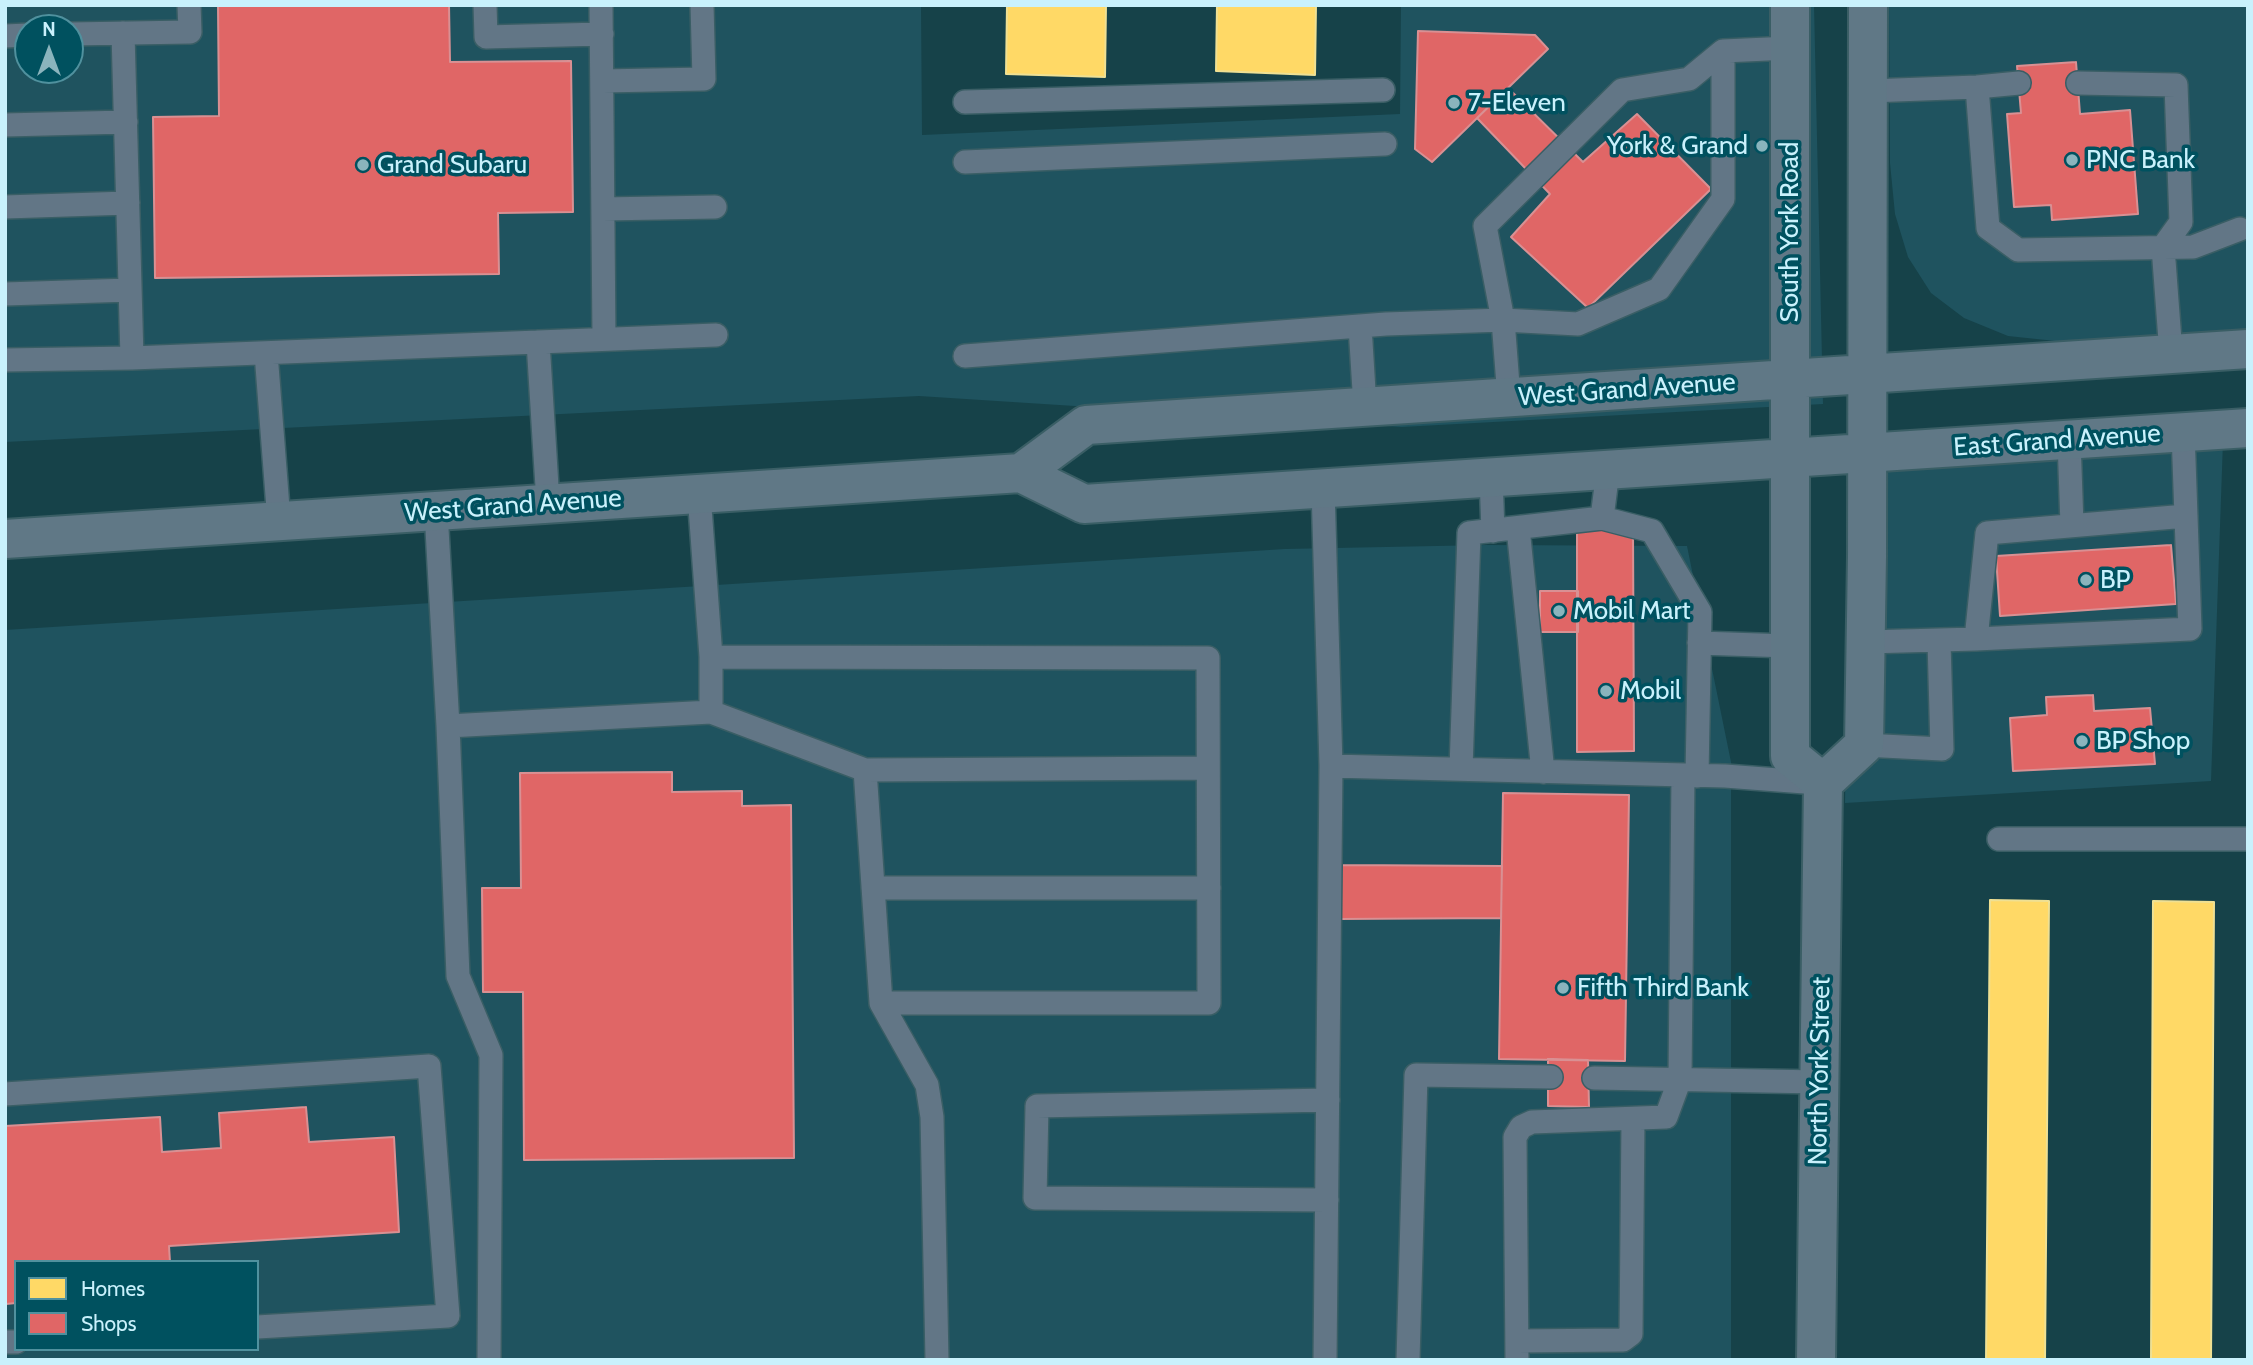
<!DOCTYPE html>
<style>
body{margin:0}
#map{position:relative;width:2253px;height:1365px;overflow:hidden;background:#164249;font-family:Cabin,sans-serif}
canvas{display:block}
.frame{position:absolute;inset:0;border:7px solid #c9f1fc;pointer-events:none}
.legend{position:absolute;left:14px;top:1260px;width:245px;height:91px;box-sizing:border-box;background:#00515f;border:2px solid #50919e;margin:0;padding:9px 12px;list-style:none;font-size:21px;color:#c9f1fc}
.legend li{display:flex;align-items:center;gap:14px;height:35px}
.legend b{width:35px;border:2px solid #50919e}
.north{position:absolute;left:14px;top:14px;width:70px;height:70px;box-sizing:border-box;background:#00515f;border:2px solid #50919e;border-radius:50%;rotate:0deg;font-size:19px;font-weight:700;line-height:28px;text-align:center;color:#c9f1fc}
.north::after{content:'';display:block;margin:auto;width:24px;height:32px;background:#8ab4bd;clip-path:polygon(50% 0,100% 100%,50% 72%,0 100%)}
</style>
<div id="map">
<canvas width="2253" height="1365"></canvas>
<div class="frame"></div>
<ul class="legend">
<li><b style="height:19px;background:#ffd966"></b>Homes</li>
<li><b style="height:19px;background:#e06666"></b>Shops</li>
</ul>
<div class="north">N</div>
</div>
<script>
const ctx = document.querySelector('canvas').getContext('2d');
ctx.lineJoin = 'round';
function paint(path, color) {
  ctx.fillStyle = color;
  ctx.fill(path, 'evenodd');
}
function shape(rows) {
  const path = new Path2D();
  for (const r of rows) {
    path.moveTo(r[0], r[1]);
    for (let i = 2; i < r.length; i += 2) path.lineTo(r[i], r[i + 1]);
  }
  return path;
}
function trace(path, color, width, dash) {
  ctx.strokeStyle = color;
  ctx.lineWidth = width;
  ctx.lineCap = dash ? 'butt' : 'round';
  ctx.setLineDash(dash || []);
  ctx.stroke(path);
}
function drawText(font, color, halo, rows, align = 'center') {
  ctx.font = font + ' Cabin,sans-serif';
  ctx.lineWidth = 7;
  ctx.setLineDash([]);
  ctx.textBaseline = 'middle';
  ctx.strokeStyle = halo;
  ctx.fillStyle = color;
  for (const [text, x, y, turn = 0] of rows) {
    ctx.save();
    ctx.translate(x, y);
    ctx.rotate((+turn || 0) * Math.PI / 180);
    ctx.textAlign = isNaN(turn) ? turn : align;
    if (halo) ctx.strokeText(text, 0, 0);
    ctx.fillText(text, 0, 0);
    ctx.restore();
  }
}
paint(shape([
 [5,5,921,5,922,135,1400,114,1401,5,1814,5,1823,404,1402,427,919,396,5,442],
 [28,28,70,28,70,70,28,70],
 [1889,5,2248,5,2248,330,2065,342,2008,336,1964,318,1931,293,1908,257,1895,214,1890,163],
 [2224,413,2211,781,1845,803,1850,435],
 [1486,545,1687,546,1731,762,1731,1360,5,1360,5,630,1285,549],
 [16,1262,257,1262,257,1349,16,1349]
]), '#1f535f');
const homes = shape([
 [1007,5,1106,5,1105,77,1006,74,1007,5],
 [1217,5,1316,5,1315,75,1216,71,1217,5],
 [1990,900,2049,901,2045,1360,1986,1360,1990,900],
 [2153,901,2214,902,2211,1360,2151,1360,2153,901]
]);
paint(homes, '#ffd966');
trace(homes, '#efe093', 2);
const shops = shape([
 [218,5,449,5,450,62,571,61,573,212,498,213,499,274,155,278,153,117,219,116,218,5],
 [1418,31,1535,35,1548,49,1432,162,1415,149,1418,31],
 [2076,62,2080,114,2130,110,2138,214,2052,220,2051,205,2014,207,2007,114,2021,113,2017,66,2076,62],
 [1508,88,1583,162,1637,114,1711,189,1588,308,1511,237,1550,194,1477,118,1508,88],
 [1577,529,1633,530,1634,751,1577,752,1577,529],
 [2171,545,2176,604,2000,616,1996,556,2171,545],
 [1540,591,1578,591,1578,632,1540,632,1540,591],
 [2093,695,2094,711,2150,708,2155,764,2013,771,2010,718,2047,715,2046,697,2093,695],
 [672,772,672,792,742,791,742,806,791,805,794,1158,524,1160,523,992,483,992,482,888,521,888,520,773,672,772],
 [1503,793,1629,795,1625,1061,1499,1059,1503,793],
 [1342,865,1502,866,1501,918,1339,919,1342,865],
 [1548,1059,1588,1060,1589,1107,1548,1106,1548,1059],
 [306,1107,309,1142,394,1137,399,1232,169,1246,170,1262,16,1262,16,1303,6,1304,5,1126,160,1117,162,1152,221,1148,219,1113,306,1107]
]);
paint(shops, '#e06666');
trace(shops, '#d99093', 2);
const service = shape([
 [485,5,486,37,602,34],
 [601,5,604,339],
 [123,33,132,358],
 [70,34,190,32,189,5],
 [5,36,28,35],
 [603,81,704,79,702,5],
 [2078,83,2176,85,2181,222,2163,247,2171,354],
 [1977,87,1988,228,2018,250,2193,247,2240,229],
 [1869,91,1977,87,2019,83],
 [965,102,1383,90],
 [5,125,126,122],
 [965,162,1385,144],
 [5,207,128,203],
 [603,209,715,207],
 [5,294,130,290],
 [1360,326,1365,407],
 [538,342,548,503],
 [266,353,279,521],
 [965,356,1386,324,1503,320,1578,324,1659,289,1723,199,1723,51],
 [5,360,132,358,716,335],
 [1509,398,1503,320,1485,226,1622,90,1689,79,1723,51,1790,48],
 [2069,440,2072,525],
 [1491,477,1493,531],
 [1323,488,1331,766],
 [436,511,448,726,458,976,491,1055,489,1360],
 [1602,518,1608,470],
 [1518,528,1543,772],
 [1976,639,1987,533,2186,516],
 [1866,642,1976,639,2190,629,2183,432],
 [1699,643,1789,646],
 [711,657,1208,658,1209,1003,881,1003],
 [711,712,865,770,1208,768],
 [448,726,711,712,711,657,699,494],
 [1864,745,1942,749,1939,641],
 [1461,769,1469,533,1602,518,1652,531,1700,612,1697,776],
 [865,770,881,1003,927,1085,932,1117,937,1360],
 [1999,839,2248,839],
 [873,888,1209,888],
 [1594,1078,1820,1082],
 [5,1094,429,1066,448,1316,257,1327],
 [1327,1200,1035,1198,1037,1106,1328,1100],
 [1517,1341,1623,1340,1631,1334,1633,1119],
 [5,1342,16,1342],
 [1325,1360,1331,766,1725,776,1818,783],
 [1408,1360,1416,1075,1551,1077],
 [1517,1360,1515,1137,1521,1127,1532,1122,1666,1117,1680,1079,1683,775]
]);
const secondary = shape([
 [1790,5,1790,756,1823,783],
 [1021,473,1086,425,2248,349],
 [5,539,1021,473,1084,504,2248,428],
 [1816,1360,1823,783,1864,745,1867,556,1868,5]
]);
trace(service, '#3a5e65', 26);
trace(secondary, '#3a5e65', 42);
trace(service, '#627686', 23);
trace(secondary, '#607886', 38);
for (const [x, y, r, color] of [
 [1454,103,7,"#8ab4bd"],
 [1762,146,7,"#8ab4bd"],
 [2072,160,7,"#8ab4bd"],
 [363,165,7,"#8ab4bd"],
 [2086,580,7,"#8ab4bd"],
 [1559,611,7,"#8ab4bd"],
 [1606,691,7,"#8ab4bd"],
 [2082,741,7,"#8ab4bd"],
 [1563,988,7,"#8ab4bd"]
]) {
  const dot = new Path2D();
  dot.arc(x, y, r, 0, 2 * Math.PI);
  ctx.fillStyle = color;
  ctx.fill(dot);
  trace(dot, '#00515f', 2.5);
}
drawText('26px', '#c9f1fc', '#00515f', [
 ["7-Eleven",1468,103],
 ["York & Grand",1748,146,"right"],
 ["PNC Bank",2086,160],
 ["Grand Subaru",377,165],
 ["BP",2100,580],
 ["Mobil Mart",1573,611],
 ["Mobil",1620,691],
 ["BP Shop",2096,741],
 ["Fifth Third Bank",1577,988]
], 'left');
drawText('26px', '#c9f1fc', '#00515f', [
 ["South York Road",1790,232,-90],
 ["West Grand Avenue",1627,390,-4],
 ["East Grand Avenue",2057,441,-4],
 ["West Grand Avenue",513,506,-4],
 ["North York Street",1820,1071,-89]
]);
</script>
